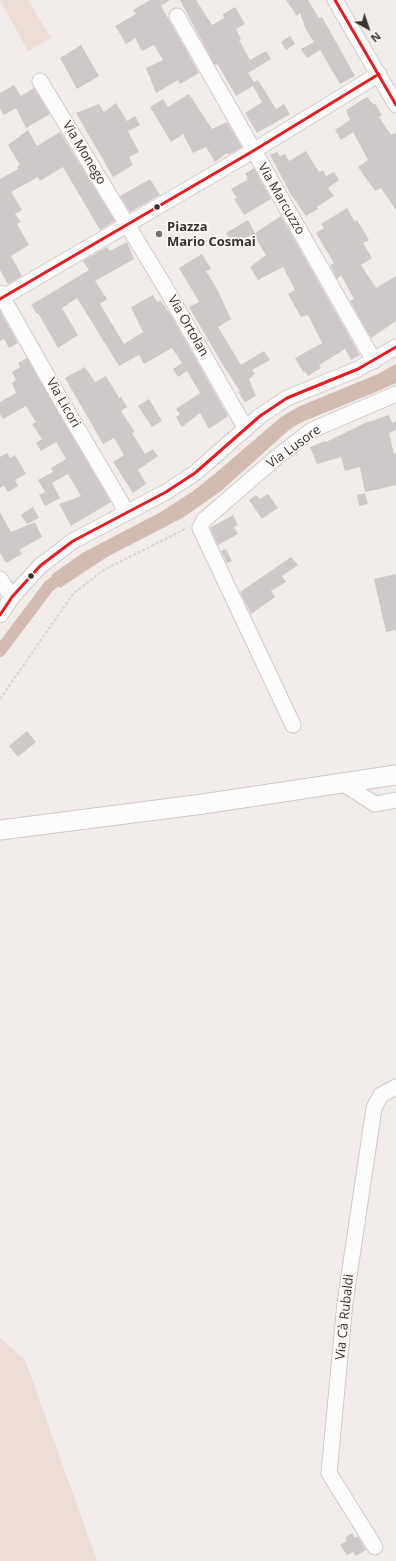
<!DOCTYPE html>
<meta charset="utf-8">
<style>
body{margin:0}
#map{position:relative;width:396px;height:1561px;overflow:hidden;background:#f2ecea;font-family:"Open Sans",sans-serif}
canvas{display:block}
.north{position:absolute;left:348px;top:8px;width:40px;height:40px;-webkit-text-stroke:3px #fefaf8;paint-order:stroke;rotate:140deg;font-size:11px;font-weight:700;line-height:16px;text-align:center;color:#363230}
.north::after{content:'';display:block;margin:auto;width:14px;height:18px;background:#363230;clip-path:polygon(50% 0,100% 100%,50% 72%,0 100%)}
</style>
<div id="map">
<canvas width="396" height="1561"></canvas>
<div class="north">N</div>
</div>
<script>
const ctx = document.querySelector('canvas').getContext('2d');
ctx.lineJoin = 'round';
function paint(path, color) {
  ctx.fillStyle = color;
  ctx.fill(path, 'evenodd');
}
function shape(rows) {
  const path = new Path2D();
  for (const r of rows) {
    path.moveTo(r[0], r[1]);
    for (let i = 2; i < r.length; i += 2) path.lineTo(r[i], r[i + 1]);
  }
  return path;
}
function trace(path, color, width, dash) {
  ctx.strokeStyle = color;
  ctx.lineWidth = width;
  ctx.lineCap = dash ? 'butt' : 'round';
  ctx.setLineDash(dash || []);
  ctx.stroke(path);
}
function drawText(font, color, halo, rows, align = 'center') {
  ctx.font = font + ' "Open Sans",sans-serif';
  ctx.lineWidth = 3.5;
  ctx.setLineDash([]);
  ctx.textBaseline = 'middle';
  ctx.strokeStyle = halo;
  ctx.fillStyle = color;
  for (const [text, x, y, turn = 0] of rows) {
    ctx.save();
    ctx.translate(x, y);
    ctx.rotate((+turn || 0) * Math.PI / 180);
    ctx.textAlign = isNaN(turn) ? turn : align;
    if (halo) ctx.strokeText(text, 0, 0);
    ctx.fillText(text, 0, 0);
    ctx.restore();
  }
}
paint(shape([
 [0,0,28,0,51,38,28,51],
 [0,1338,25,1360,97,1561,0,1561]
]), '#ecddd6');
paint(shape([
 [396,364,396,383,371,394,302,422,290,429,221,491,184,517,107,557,60,588,51,575,84,552,159,513,192,492,217,472,281,417,298,407,378,374]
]), '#d2bbb1');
trace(shape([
 [0,651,49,586,69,572]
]), '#d2bbb1', 12);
paint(shape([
 [150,0,170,0,161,6,199,73,180,84,178,80,156,93,146,68,163,60,154,45,142,51,135,38,126,44,115,26,136,14,133,10],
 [180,0,196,0,212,25,224,18,223,14,235,7,245,24,236,29,241,39,239,40,250,60,266,51,271,59,248,73,254,82,258,80,276,109,284,104,290,114,257,133,245,113,262,102,253,86,236,96,218,65,214,64],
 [286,0,308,0,319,18,322,17,355,76,340,84,320,50,307,58,301,49,314,42,306,30,300,13,297,16],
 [290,36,295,44,286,50,281,42],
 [81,45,99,76,77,89,60,58],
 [14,85,21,96,34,88,50,114,26,128,16,108,4,115,0,109,0,93],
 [189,94,212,129,227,122,242,147,228,155,227,153,215,162,206,147,193,153,183,134,171,142,150,107,163,99,168,107],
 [367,97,373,104,375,104,382,115,379,117,391,135,396,133,396,210,381,188,375,191,358,167,368,160,353,132,341,140,335,130,350,120,346,110],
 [116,103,127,121,135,116,140,125,128,131,139,152,129,157,133,165,113,177,76,113,99,104,104,112],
 [28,130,37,146,60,132,115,221,100,230,63,167,40,181,38,177,11,192,22,210,15,214,21,222,17,224,29,245,11,256,22,276,8,284,0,270,0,179,18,169,17,167,20,165,8,145],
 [306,151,319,172,323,170,326,176,334,172,339,180,328,188,334,196,317,207,318,209,306,216,290,193,270,155,277,152,280,156,285,154,289,161],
 [254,168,271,199,244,215,234,199,237,198,231,189,247,180,246,178,248,177,245,174],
 [150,179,160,195,130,212,120,196],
 [347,208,355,222,357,220,369,240,363,243,372,258,361,265,376,288,396,276,396,321,371,338,350,301,354,299,341,275,337,279,330,265,334,263,316,233,324,228,321,224],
 [281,216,360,355,351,360,345,349,319,365,321,368,308,376,305,371,304,373,295,358,322,343,308,315,301,317,288,294,295,290,283,267,258,280,250,267,266,255,253,234,234,246,226,233,248,220,255,233],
 [127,242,134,259,95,281,107,299,100,304,124,344,143,332,131,307,153,295,157,302,161,301,172,317,228,416,209,429,200,413,182,427,176,417,180,414,176,409,200,393,187,371,178,377,173,369,182,363,172,348,144,364,139,355,119,366,77,298,62,308,78,335,58,348,38,313,37,314,31,305,89,270,83,261,84,260,107,247,110,251],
 [202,254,211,269,206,271,218,291,231,319,218,327,241,365,264,351,270,360,252,370,255,374,249,379,256,396,245,402,238,392,240,391,224,367,189,307,199,302,179,268],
 [0,311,18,343,9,348,4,339,0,341],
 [27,358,111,502,71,526,59,504,81,496,68,474,52,483,60,498,45,506,39,495,45,492,38,480,53,472,51,468,66,459,56,442,41,451,36,443,42,439,32,424,36,422,26,406,3,419,0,414,0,402,16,393,12,383,16,380,12,372,20,367,18,363],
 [85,367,95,382,106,376,119,398,121,397,127,407,121,411,135,432,132,433,145,454,153,449,158,456,138,470,146,484,133,493,113,462,124,455,114,438,103,444,65,378],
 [149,399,162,421,152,427,138,406],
 [389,415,392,423,396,421,396,430,389,433,394,454,396,453,396,485,365,492,360,467,345,471,341,457,317,464,310,447,325,441,326,442,365,423],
 [7,453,10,458,15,455,26,474,15,480,18,486,8,492,4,486,0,488,0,457],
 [365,493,368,504,359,506,357,495],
 [268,494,278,508,262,519,249,500,256,495,260,499],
 [33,507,39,518,27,524,21,515],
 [0,512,11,532,35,522,42,537,19,550,22,554,6,563,0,553],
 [233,515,238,525,234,527,238,534,218,545,210,528],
 [226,549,232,561,227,563,221,551],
 [291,557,298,565,282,576,286,582,271,591,275,597,251,614,240,592],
 [396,574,396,630,386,632,374,579],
 [27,731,36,742,18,757,9,746],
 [352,1533,355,1538,358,1536,366,1550,356,1556,353,1552,347,1555,340,1545,347,1541,345,1538]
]), '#cec9c8');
const minor = shape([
 [335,0,396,105],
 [177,16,374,361],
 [40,81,165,287,246,429],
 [0,293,63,404,121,502,125,513],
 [0,299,253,151,379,74],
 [0,579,12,597],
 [0,615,12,597,40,566,73,541,166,492,195,473,260,416,287,398,358,369,396,347],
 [293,725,200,528,204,520,277,457,312,430,396,394],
 [342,783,375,804,396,800],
 [375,1547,329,1473,345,1303,374,1108,381,1095,396,1087]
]);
const major = shape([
 [0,830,203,804,396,775]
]);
trace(minor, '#cfcac8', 17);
trace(major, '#cfcac8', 21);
trace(shape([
 [0,699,73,594,102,571,187,528]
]), '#d7d5d4', 2, [3, 2]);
trace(minor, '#fdfcfc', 15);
trace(major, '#fdfcfc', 19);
trace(shape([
 [335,0,396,105],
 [0,299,253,151,379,74],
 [0,615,12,597,40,566,73,541,166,492,195,473,260,416,287,398,358,369,396,347]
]), '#e31e24', 3);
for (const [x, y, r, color] of [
 [157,207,3.5,"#363230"],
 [159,234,4,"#787371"],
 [31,576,3.5,"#363230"]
]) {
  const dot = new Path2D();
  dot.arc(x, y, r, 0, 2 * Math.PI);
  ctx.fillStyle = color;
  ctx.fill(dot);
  trace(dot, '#fefaf8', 1.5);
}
drawText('13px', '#363230', '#fefaf8', [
 ["Via Monego",84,153,59],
 ["Via Marcuzzo",281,199,60],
 ["Via Ortolan",188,326,60],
 ["Via Licori",63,403,60],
 ["Via Lusore",294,447,-36],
 ["Via Cà Rubaldi",345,1317,-84]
]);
drawText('bold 13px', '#363230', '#fefaf8', [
 ["Piazza",167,227],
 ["Mario Cosmai",167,242]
], 'left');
</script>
